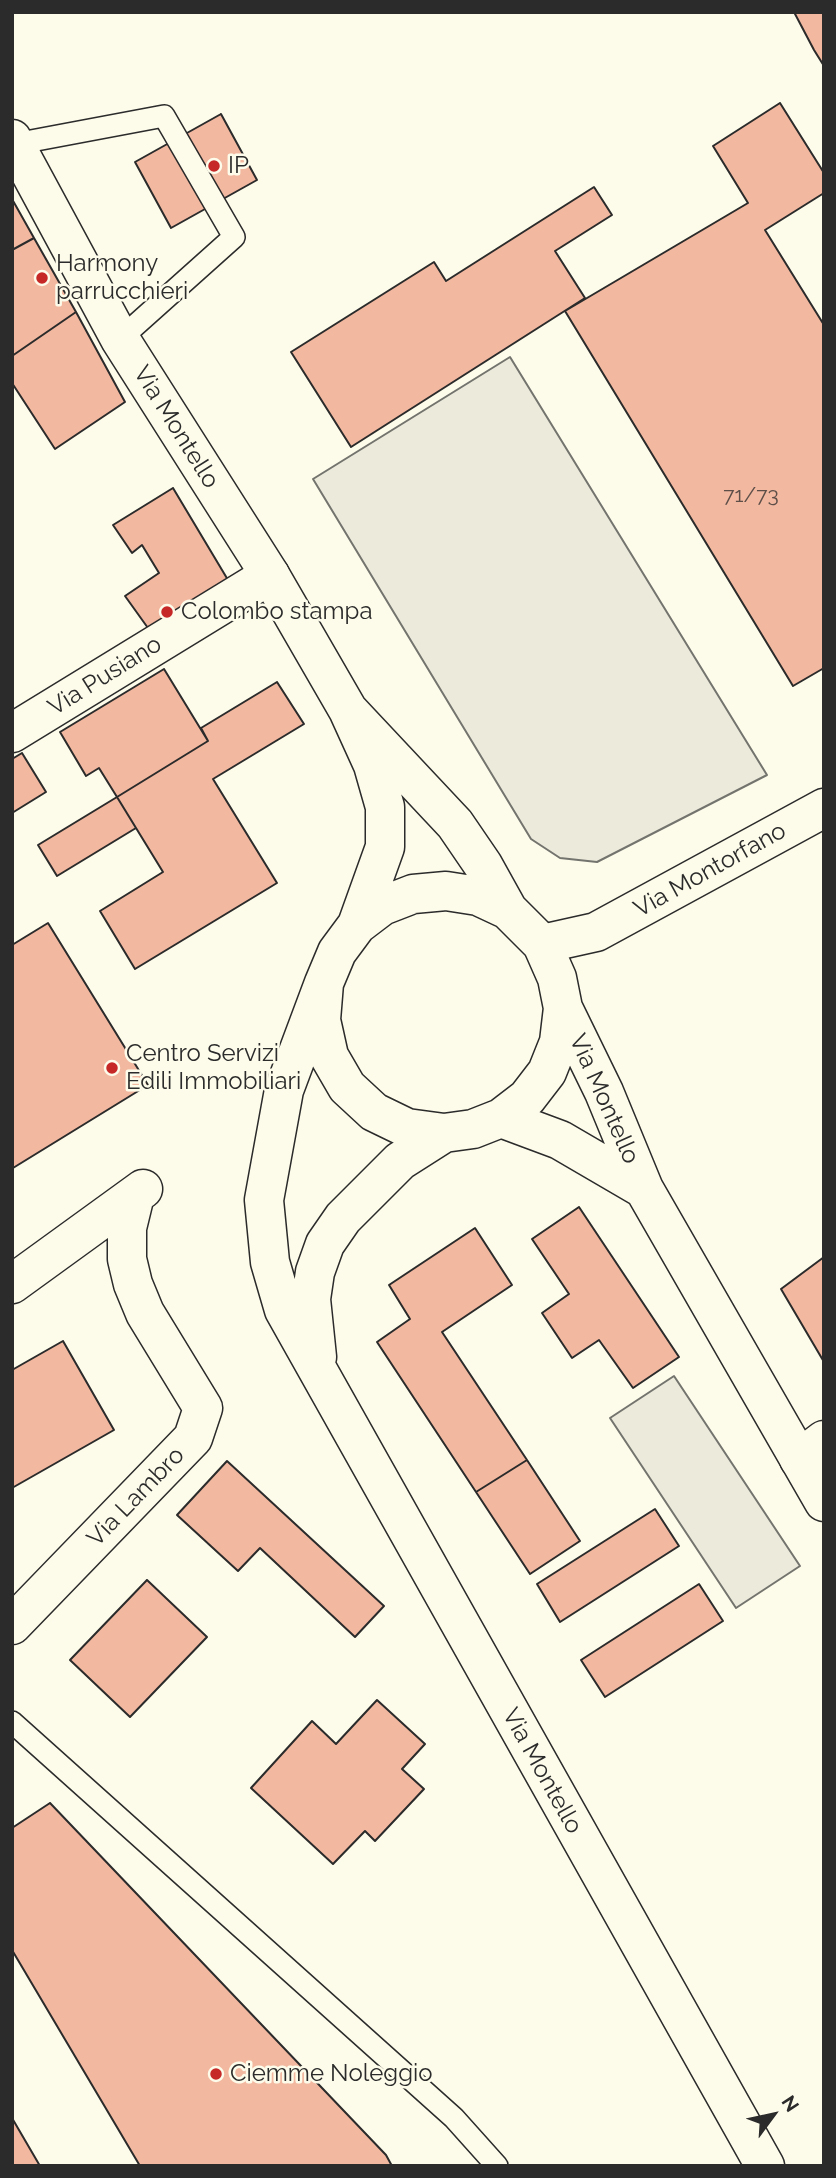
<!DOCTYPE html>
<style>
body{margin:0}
#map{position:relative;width:836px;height:2178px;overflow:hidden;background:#fdfbea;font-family:Raleway,sans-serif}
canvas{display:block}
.frame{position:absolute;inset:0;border:14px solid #2b2b2b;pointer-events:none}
.north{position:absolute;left:738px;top:2080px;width:70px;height:70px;-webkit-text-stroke:5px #fdfbea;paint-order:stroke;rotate:57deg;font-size:19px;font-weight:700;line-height:28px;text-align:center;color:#2b2b2b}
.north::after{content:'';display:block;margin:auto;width:24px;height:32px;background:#2b2b2b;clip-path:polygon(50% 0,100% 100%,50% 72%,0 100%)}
</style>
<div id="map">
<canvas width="836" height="2178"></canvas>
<div class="frame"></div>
<div class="north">N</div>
</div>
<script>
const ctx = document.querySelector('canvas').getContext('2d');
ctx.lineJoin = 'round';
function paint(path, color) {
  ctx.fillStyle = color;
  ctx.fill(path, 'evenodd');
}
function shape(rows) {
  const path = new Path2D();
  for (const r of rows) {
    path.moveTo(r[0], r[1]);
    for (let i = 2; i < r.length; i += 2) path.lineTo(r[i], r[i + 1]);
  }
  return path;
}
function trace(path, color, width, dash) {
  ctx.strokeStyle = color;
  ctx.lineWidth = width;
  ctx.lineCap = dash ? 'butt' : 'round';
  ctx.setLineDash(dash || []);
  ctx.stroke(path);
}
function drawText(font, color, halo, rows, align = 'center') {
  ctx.font = font + ' Raleway,sans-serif';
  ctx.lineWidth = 5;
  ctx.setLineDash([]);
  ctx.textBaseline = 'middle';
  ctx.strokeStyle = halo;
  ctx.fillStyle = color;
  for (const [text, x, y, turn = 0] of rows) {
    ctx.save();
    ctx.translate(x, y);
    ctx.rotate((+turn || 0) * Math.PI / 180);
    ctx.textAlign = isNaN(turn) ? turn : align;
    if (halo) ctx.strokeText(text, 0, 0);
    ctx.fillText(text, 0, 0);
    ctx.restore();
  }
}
const parking = shape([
 [510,357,767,775,597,862,560,858,531,839,313,479,510,357],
 [674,1376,800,1566,736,1608,610,1418,674,1376]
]);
paint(parking, '#eceadb');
trace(parking, '#74746e', 2);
const building = shape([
 [794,12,824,12,824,66,814,50,794,12],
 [780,103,824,173,824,193,765,230,824,325,824,668,793,686,565,311,748,203,713,146,780,103],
 [221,114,257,180,171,228,135,162,221,114],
 [594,187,612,215,555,251,585,298,351,447,291,352,434,262,446,281,594,187],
 [12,199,34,238,12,250,12,199],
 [34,238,76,312,12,356,12,250,34,238],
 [76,312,125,402,55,449,12,383,12,356,76,312],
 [173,488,231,585,153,635,125,596,159,573,142,545,132,553,113,525,173,488],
 [164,669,208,741,117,797,99,768,86,776,60,732,164,669],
 [277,682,304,724,213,779,277,883,135,969,100,911,163,872,117,797,208,741,201,728,277,682],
 [22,753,46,792,12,813,12,759,22,753],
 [117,797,136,828,57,876,38,845,117,797],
 [48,923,148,1085,13,1168,12,945,48,923],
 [579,1207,679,1357,633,1388,599,1340,572,1358,542,1313,569,1294,532,1239,579,1207],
 [475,1228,512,1285,442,1332,527,1460,476,1492,377,1342,410,1319,389,1285,475,1228],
 [824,1257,824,1362,781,1289,824,1257],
 [63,1341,114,1430,12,1488,12,1370,63,1341],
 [527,1460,580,1541,530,1574,476,1492,527,1460],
 [227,1461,384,1606,355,1637,260,1548,238,1571,177,1515,227,1461],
 [655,1509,679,1546,560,1622,537,1584,655,1509],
 [147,1580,207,1637,130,1717,70,1660,147,1580],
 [699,1584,723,1621,605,1697,581,1660,699,1584],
 [377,1700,425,1744,402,1769,424,1789,375,1841,365,1831,333,1864,251,1788,312,1721,336,1744,377,1700],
 [50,1803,386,2155,392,2166,140,2166,12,1950,12,1828,50,1803],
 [12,2118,40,2166,12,2166,12,2118]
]);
paint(building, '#f2b8a0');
trace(building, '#2b2b2b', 2);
const service = shape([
 [15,144,164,116,234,237,120,339],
 [12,1722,454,2118,497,2166]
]);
const minor = shape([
 [12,733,270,575],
 [542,944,596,932,824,808],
 [12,1284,143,1189],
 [799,1459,824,1440],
 [12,1625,193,1438,203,1408,145,1313,133,1284,127,1259,127,1228,135,1195]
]);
const tertiary = shape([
 [12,139,120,339,270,575,348,710,373,765,385,807,385,847,357,925],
 [348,710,455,824,483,865,508,910,542,944,557,978,563,1008,559,1042,547,1072,527,1098,501,1118,473,1129,444,1133,407,1128,374,1112,347,1087,329,1056,321,1020,324,983,337,952,357,925,382,906,413,894,446,891,478,896,508,910],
 [324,983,284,1090,264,1200,270,1262,284,1310,765,2166],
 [563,1008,604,1092,644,1189,824,1502],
 [501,1118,560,1140,644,1189],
 [317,1357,311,1299,315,1272,325,1244,343,1218,400,1161,444,1133]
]);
trace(service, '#2b2b2b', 24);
trace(minor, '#2b2b2b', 41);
trace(tertiary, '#2b2b2b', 41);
trace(service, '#fdfbea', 21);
trace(minor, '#fdfbea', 38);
trace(tertiary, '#fdfbea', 38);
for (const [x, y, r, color] of [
 [214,166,7,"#c62828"],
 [42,278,7,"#c62828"],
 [167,612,7,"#c62828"],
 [112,1068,7,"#c62828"],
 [216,2074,7,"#c62828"]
]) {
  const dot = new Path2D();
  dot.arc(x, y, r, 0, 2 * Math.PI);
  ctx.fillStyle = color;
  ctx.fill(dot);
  trace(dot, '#fdfbea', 2.5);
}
drawText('21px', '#5d4e48', null, [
 ["71/73",751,496]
]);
drawText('24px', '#2b2b2b', '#fdfbea', [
 ["IP",228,166],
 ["Harmony",56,264],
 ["parrucchieri",56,292],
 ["Colombo stampa",181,612],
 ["Centro Servizi",126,1054],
 ["Edili Immobiliari",126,1082],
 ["Ciemme Noleggio",230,2074]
], 'left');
drawText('24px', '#2b2b2b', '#fdfbea', [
 ["Via Montello",176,427,58],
 ["Via Pusiano",105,676,-32],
 ["Via Montorfano",710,870,-29],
 ["Via Montello",604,1099,66],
 ["Via Lambro",136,1497,-46],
 ["Via Montello",542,1771,61]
]);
</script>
